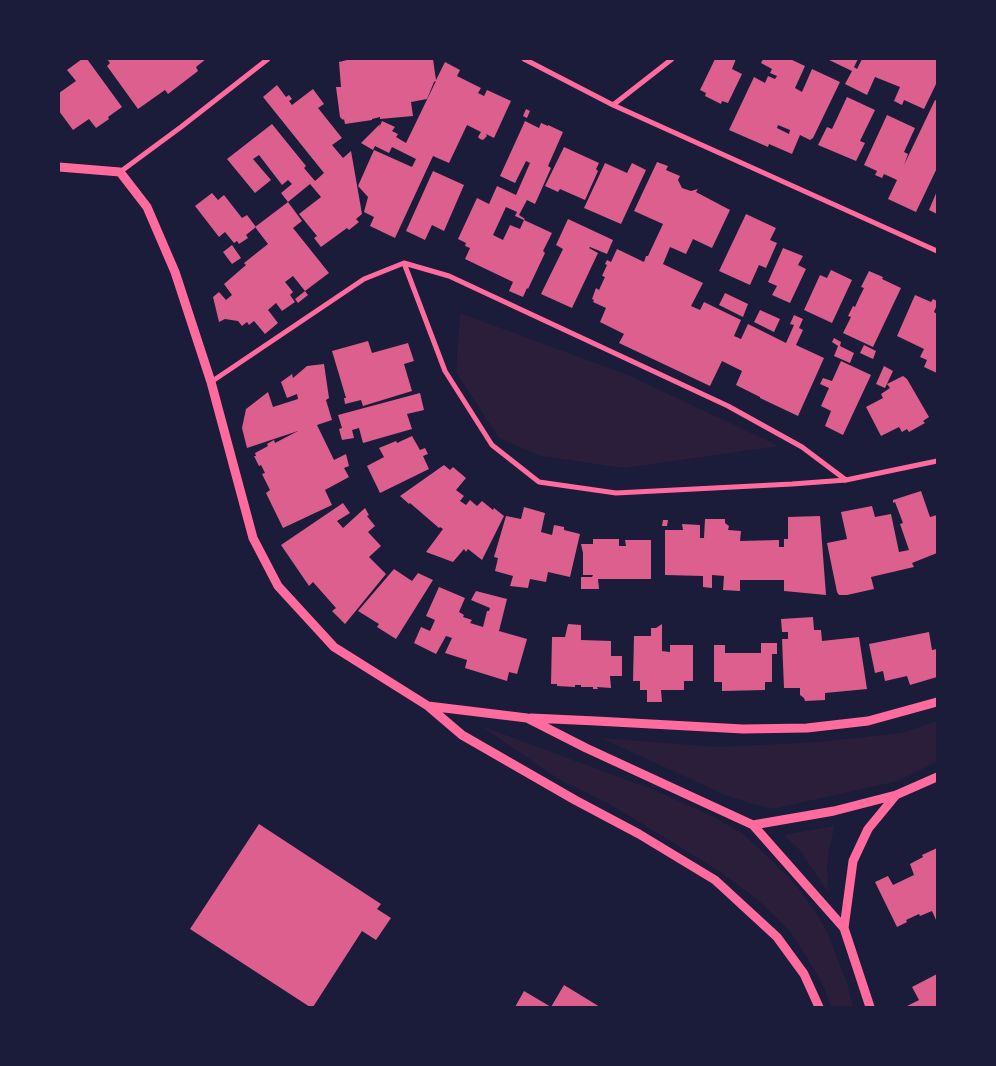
<!DOCTYPE html>
<style>
body{margin:0}
#map{position:relative;width:996px;height:1066px;overflow:hidden;background:#1b1b3a;font-family:"Source Serif 4",serif}
canvas{display:block}
.frame{position:absolute;inset:0;border:60px solid #1b1b3a;pointer-events:none}
</style>
<div id="map">
<canvas width="996" height="1066"></canvas>
<div class="frame"></div>
</div>
<script>
const ctx = document.querySelector('canvas').getContext('2d');
ctx.lineJoin = 'round';
function paint(path, color) {
  ctx.fillStyle = color;
  ctx.fill(path, 'evenodd');
}
function shape(rows) {
  const path = new Path2D();
  for (const r of rows) {
    path.moveTo(r[0], r[1]);
    for (let i = 2; i < r.length; i += 2) path.lineTo(r[i], r[i + 1]);
  }
  return path;
}
function trace(path, color, width, dash) {
  ctx.strokeStyle = color;
  ctx.lineWidth = width;
  ctx.lineCap = dash ? 'butt' : 'round';
  ctx.setLineDash(dash || []);
  ctx.stroke(path);
}
paint(shape([
 [460,313,628,375,779,446,624,468,541,456,499,438,456,372],
 [937,721,937,761,920,770,898,781,773,809,749,803,723,794,601,738,719,747,818,742,902,733],
 [481,726,654,790,716,818,743,834,764,853,795,884,817,914,828,934,847,983,853,1007,831,1007,823,985,805,954,789,930,758,900,719,871,610,804,560,780],
 [834,826,832,838,829,848,827,866,828,892,799,849,783,835]
]), '#2a1e3b');
paint(shape([
 [82,59,87,59,122,107,108,117,109,119,96,128,89,119,73,130,59,111,59,93,76,81,67,70],
 [107,59,128,60,206,59,196,67,198,71,168,94,165,90,138,109,107,66,110,63],
 [351,59,433,59,436,80,445,62,460,70,457,76,481,88,478,93,484,96,487,90,511,101,494,138,486,134,487,136,483,140,480,139,478,137,481,132,467,125,449,163,433,156,395,238,370,226,374,217,364,212,368,197,358,186,374,150,412,167,416,159,392,147,389,153,375,146,373,150,361,143,380,124,379,128,382,121,395,127,392,131,398,134,396,137,406,143,436,81,434,82,427,99,411,102,413,116,380,119,380,117,372,119,372,120,345,124,344,119,343,120,340,117,336,87,341,87,339,62],
 [715,59,736,59,732,69,742,74,728,103,722,101,721,104,705,96,706,93,700,90],
 [763,59,790,59,805,66,795,88,802,92,812,69,840,82,813,138,810,140,800,135,792,154,769,144,768,147,729,130,754,77,765,83,768,76,775,79,777,76,770,73,772,69,761,63],
 [778,125,790,130,789,134,777,128],
 [827,59,858,59,854,67,857,69,862,59,937,59,937,82,924,109,904,100,902,105,894,101,900,87,875,77,867,95,845,84,852,71],
 [277,85,286,97,289,95,292,99,289,101,292,105,313,89,324,104,318,108,342,138,332,145,343,158,351,151,362,214,356,219,359,222,349,230,347,228,321,247,314,238,317,236,299,214,321,197,310,184,288,202,302,221,293,228,329,273,305,291,293,276,285,282,293,292,290,295,295,302,282,311,276,303,268,310,278,323,265,334,254,321,249,325,247,322,242,326,238,321,225,319,219,322,213,297,219,292,226,300,232,295,224,284,246,265,244,263,268,244,255,227,288,202,281,193,292,184,288,180,282,185,259,155,253,159,271,180,255,193,227,159,272,124,306,166,304,168,315,181,324,173,263,97],
 [847,97,875,110,860,141,865,143,856,161,818,145,827,127,832,129],
 [935,100,937,101,937,168,916,212,888,199,897,180,884,174,882,178,875,175,877,171,864,165,887,115,915,128,904,152,908,154,904,165],
 [526,109,530,111,527,118,523,116],
 [525,121,539,128,541,123,548,126,548,125,563,132,548,166,551,168,535,204,527,200,519,215,525,219,524,220,515,216,517,212,506,207,493,235,503,240,510,225,520,229,524,220,552,233,543,251,545,253,528,289,527,288,523,297,509,291,513,282,465,259,470,248,465,246,466,243,458,239,477,198,489,204,497,186,516,195,530,163,526,161,515,183,500,176],
 [564,147,599,163,596,169,598,171,585,200,560,189,558,192,545,186],
 [657,162,668,166,666,170,680,176,678,180,682,188,691,191,698,189,696,192,730,210,712,248,693,239,686,254,670,247,663,264,703,283,691,306,700,310,704,302,741,320,734,336,741,339,748,324,786,343,794,325,790,324,794,315,803,319,799,328,803,330,796,345,824,358,798,416,760,398,760,397,736,385,742,371,722,361,710,386,619,343,624,334,600,322,606,308,593,302,594,300,592,299,596,288,599,290,605,277,602,276,607,265,605,264,607,260,611,262,617,249,644,262,646,256,648,256,663,224,634,211],
 [605,163,627,173,632,163,646,170,621,224,584,208],
 [433,171,464,185,444,231,432,225,425,240,406,231],
 [937,191,937,214,929,210],
 [212,193,218,200,224,195,242,218,247,215,256,227,246,235,248,238,239,244,237,241,234,243,225,232,219,237,195,206],
 [746,214,776,228,770,240,777,243,766,268,759,265,750,285,719,271],
 [568,219,613,240,607,254,590,247,589,248,598,253,572,308,541,294,563,249,556,245],
 [232,245,241,258,232,264,223,252],
 [783,248,803,256,798,265,806,269,790,303,772,295,777,286,768,282],
 [831,270,852,280,832,323,804,310,820,275,827,278],
 [869,271,883,277,882,279,901,288,873,347,843,333,851,317,848,316,853,306,855,307,859,298,864,288,861,287],
 [305,291,308,295,298,303,295,299],
 [725,293,748,304,743,317,719,305],
 [915,295,931,302,933,299,937,301,937,305,934,312,937,314,937,373,924,367,927,360,920,357,924,349,897,336],
 [760,310,780,319,774,332,754,322],
 [834,338,841,342,840,346,854,353,850,363,834,356,838,346,832,342],
 [368,341,372,353,408,343,414,361,404,364,412,391,363,406,361,400,345,404,344,398,346,398,332,351],
 [864,345,876,351,873,359,860,353],
 [841,361,871,375,843,435,825,426,831,411,821,406,829,388,820,384,823,378,832,381],
 [324,364,329,398,326,400,332,420,317,425,334,460,346,454,349,466,344,468,349,477,325,490,332,505,283,528,266,493,270,490,262,474,265,473,261,465,259,466,254,456,256,456,255,453,268,446,267,444,274,440,275,443,298,431,247,448,242,428,246,409,268,392,273,407,298,399,297,394,287,398,281,382,292,374,293,378,307,366],
 [884,366,893,371,885,388,876,384],
 [903,376,907,379,929,417,923,421,925,423,909,432,907,429,902,432,899,427,881,436,866,407,883,398,881,394,890,388,887,384],
 [420,393,424,410,407,414,412,429,363,443,359,428,352,430,354,438,342,440,339,429,342,428,338,415],
 [412,436,420,450,425,448,428,454,423,456,429,469,380,493,367,466,384,457,379,448,396,441,397,443],
 [444,465,450,470,453,467,466,478,456,490,464,496,460,501,466,505,470,500,477,506,482,501,493,510,494,508,504,516,482,560,468,549,466,552,464,549,453,562,426,552,443,529,440,527,439,528,410,503,409,504,400,496],
 [921,491,930,517,937,515,937,553,912,563,914,567,871,577,874,589,847,595,839,595,837,592,827,543,847,539,841,512,872,506,875,517,891,514,899,552,909,550,900,524,903,523,895,502,893,503,893,500],
 [343,503,350,513,337,521,343,528,365,508,369,515,367,516,375,526,368,532,381,546,369,557,386,574,345,624,332,611,336,608,313,582,309,586,281,545],
 [524,507,545,513,541,532,552,535,554,525,564,527,564,530,580,534,570,577,548,572,546,582,530,579,528,588,510,586,513,576,495,571,498,558,494,557,506,516,521,519],
 [820,516,826,595,784,591,784,580,740,580,740,591,723,590,724,576,712,575,712,588,703,587,703,576,665,575,665,530,683,530,682,524,700,525,700,538,704,538,705,519,725,519,725,523,729,526,728,530,741,531,740,541,779,540,779,547,784,547,784,539,788,539,788,517],
 [663,520,668,520,667,526,662,526],
 [593,539,619,539,619,546,626,546,625,540,651,540,651,579,598,579,599,589,581,589,581,577,592,577,593,575,583,575,583,553,581,544,593,544],
 [394,569,412,581,418,573,433,580,396,639,377,627,379,624,358,611],
 [439,587,465,598,459,612,464,615,463,617,472,620,470,623,483,627,487,611,489,611,490,608,471,600,476,591,507,599,499,631,527,639,517,674,509,672,507,681,465,668,467,660,445,653,452,638,446,636,436,654,414,643,421,627,430,631,435,620,426,616],
 [813,617,814,630,821,630,822,641,859,637,867,689,825,693,825,700,805,701,804,698,800,695,800,688,784,688,782,639,788,639,788,632,782,632,781,619],
 [568,624,581,625,581,640,611,641,611,656,622,656,622,676,610,676,611,688,597,687,598,689,593,689,593,687,581,687,581,685,575,685,575,687,557,686,557,684,551,684,552,637,565,637],
 [662,624,662,651,670,652,670,645,693,645,693,681,684,681,684,690,661,690,662,702,647,702,647,690,640,690,640,681,633,681,634,636,651,636,651,628,656,628],
 [929,632,932,650,937,649,937,677,910,685,907,676,885,681,883,671,875,673,869,644],
 [761,643,777,643,777,654,772,654,772,682,765,682,765,690,722,691,722,682,714,682,714,645,725,645,725,653,761,653],
 [259,824,381,904,377,909,391,918,376,940,362,931,313,1007,310,1007,190,929],
 [937,848,937,919,936,920,932,911,920,916,919,914,906,920,907,922,897,927,875,882,888,876,893,885,914,875,910,864,923,857,922,855],
 [937,974,937,1007,905,1007,919,1000,912,987],
 [564,985,600,1007,515,1007,524,991,551,1007]
]), '#dd5f8e');
trace(shape([
 [524,59,613,105,937,251],
 [613,105,672,59],
 [120,172,181,127,268,59],
 [404,263,445,371,492,445,539,482,616,493,792,484,846,480,937,461],
 [211,382,364,279,404,263,449,276,728,406,802,447,846,480]
]), '#ff6b9d', 5);
trace(shape([
 [59,167,120,172,147,207,175,272,211,382,253,538,278,586,334,647,428,706,462,735,575,800,639,834,715,880,777,937,804,974,819,1007],
 [428,706,527,718,586,748,753,825,844,928,870,1007],
 [531,718,596,721,743,729,807,728,868,721,937,702],
 [753,825,834,811,896,795,937,777],
 [844,928,853,861,868,829,896,795]
]), '#ff6b9d', 9);
</script>
